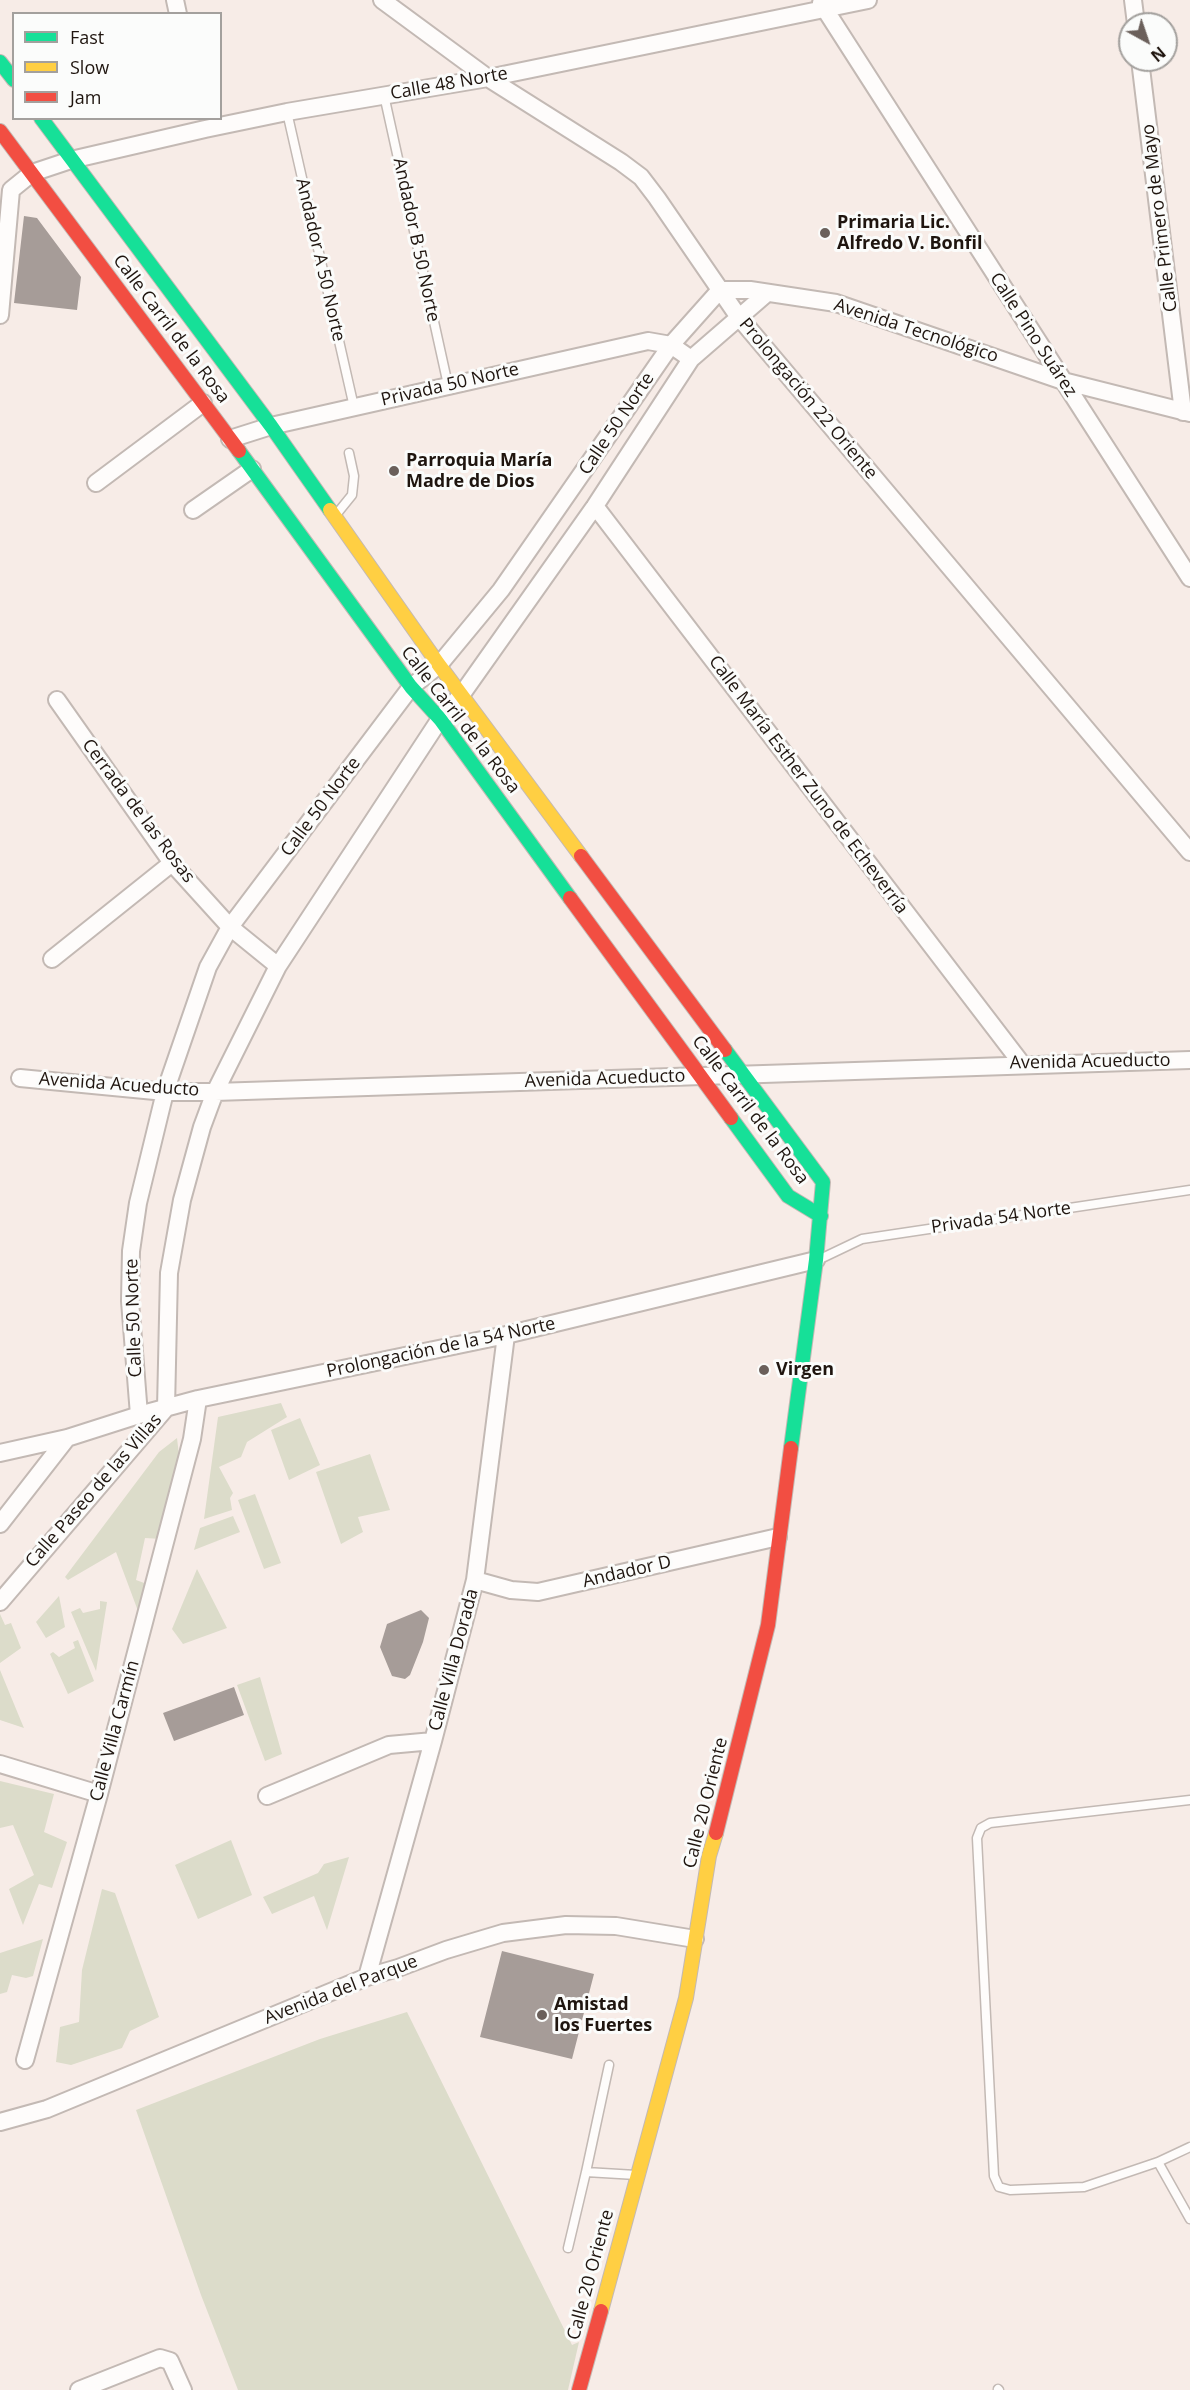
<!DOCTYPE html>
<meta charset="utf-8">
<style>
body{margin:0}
#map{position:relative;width:1190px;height:2390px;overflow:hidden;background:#f7ece7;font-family:"Open Sans",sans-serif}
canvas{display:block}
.legend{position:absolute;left:12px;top:12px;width:210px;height:108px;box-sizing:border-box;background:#fbfcfb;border:2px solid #a3a09d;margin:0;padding:8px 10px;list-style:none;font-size:18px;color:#1f150f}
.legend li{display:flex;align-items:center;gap:12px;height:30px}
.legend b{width:30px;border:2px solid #a3a09d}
.north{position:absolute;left:1118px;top:12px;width:60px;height:60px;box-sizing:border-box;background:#fbfcfb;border:2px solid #a3a09d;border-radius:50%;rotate:140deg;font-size:16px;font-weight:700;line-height:24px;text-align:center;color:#1f150f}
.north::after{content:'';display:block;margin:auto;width:21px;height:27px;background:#6b605b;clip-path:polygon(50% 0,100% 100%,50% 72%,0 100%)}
</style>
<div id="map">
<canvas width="1190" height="2390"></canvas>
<ul class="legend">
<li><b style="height:8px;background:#16e098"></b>Fast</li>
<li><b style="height:8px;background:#ffcf43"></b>Slow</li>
<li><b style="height:8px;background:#f24e42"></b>Jam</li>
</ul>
<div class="north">N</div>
</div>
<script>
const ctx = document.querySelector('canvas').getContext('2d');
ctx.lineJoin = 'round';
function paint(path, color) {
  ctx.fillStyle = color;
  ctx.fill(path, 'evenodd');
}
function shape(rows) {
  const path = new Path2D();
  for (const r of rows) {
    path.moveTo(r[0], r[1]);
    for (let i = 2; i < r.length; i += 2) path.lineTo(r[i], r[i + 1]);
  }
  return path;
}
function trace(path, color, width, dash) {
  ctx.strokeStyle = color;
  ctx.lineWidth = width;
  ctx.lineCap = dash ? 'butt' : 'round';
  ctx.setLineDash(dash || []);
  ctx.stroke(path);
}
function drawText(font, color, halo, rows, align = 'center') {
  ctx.font = font + ' "Open Sans",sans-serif';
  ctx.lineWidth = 6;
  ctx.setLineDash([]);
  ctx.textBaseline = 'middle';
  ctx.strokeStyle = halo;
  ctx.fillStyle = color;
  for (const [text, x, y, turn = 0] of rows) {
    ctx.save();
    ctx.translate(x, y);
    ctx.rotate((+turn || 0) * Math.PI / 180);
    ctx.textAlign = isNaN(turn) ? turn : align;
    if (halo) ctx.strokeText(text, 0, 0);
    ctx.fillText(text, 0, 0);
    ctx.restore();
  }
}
paint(shape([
 [281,1403,287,1417,247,1442,241,1457,219,1467,233,1493,230,1498,232,1510,204,1519,218,1417],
 [300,1418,320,1465,289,1480,271,1430],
 [177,1438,183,1490,161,1539,145,1538,136,1580,147,1584,138,1611,116,1552,68,1580,65,1577,159,1452],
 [370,1454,390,1510,358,1517,363,1532,341,1544,316,1472],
 [255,1494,281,1563,264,1569,238,1500],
 [233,1516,240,1532,194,1550,200,1528],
 [197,1569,227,1628,183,1644,172,1629],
 [59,1596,65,1627,46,1638,36,1622],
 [100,1601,107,1602,96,1671,71,1612,80,1608,83,1613,100,1609],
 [0,1614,5,1625,11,1623,21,1648,0,1663],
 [78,1640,94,1681,68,1694,50,1654,53,1652,59,1657,75,1648,73,1642],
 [0,1670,21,1721,24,1728,0,1720],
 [260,1677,282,1754,265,1761,237,1685],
 [0,1781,54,1794,44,1832,67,1842,52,1888,39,1884,23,1925,9,1889,34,1875,13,1825,0,1828],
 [231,1840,252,1895,198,1919,175,1865],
 [349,1857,327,1930,314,1896,272,1914,263,1897,318,1873,324,1864],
 [102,1889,115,1893,159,2017,130,2031,122,2048,71,2065,56,2062,60,2027,79,2022,82,1970],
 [43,1939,33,1976,26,1978,12,1975,7,1992,0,1994,0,1953],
 [407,2012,572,2345,579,2342,568,2390,238,2390,201,2295,136,2110,320,2039]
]), '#dcdcca');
paint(shape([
 [24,216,37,218,81,277,77,310,14,303],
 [421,1610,429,1618,423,1642,410,1675,405,1679,392,1676,380,1647,387,1624],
 [234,1687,244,1715,174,1741,163,1713],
 [502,1951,594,1974,572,2059,480,2037]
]), '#a69c98');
const lane = shape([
 [384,95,448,385],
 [287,112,354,407],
 [335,516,352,495,354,476,349,453],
 [818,1260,862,1239,1190,1190],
 [1190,1800,990,1823,981,1828,977,1838,994,2176,999,2187,1010,2190,1084,2187,1158,2162,1190,2147],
 [1158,2162,1190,2219],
 [586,2172,609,2065],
 [568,2248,586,2172,636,2175],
 [998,2389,999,2390]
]);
const street = shape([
 [175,0,178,14],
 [382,0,488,78,621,162,641,177,657,198,738,316,1190,852],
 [1133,0,1136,24],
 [821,3,1190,578],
 [1140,60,1183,412],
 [0,315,11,190,32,173,71,160,205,129,287,112,488,78,868,0],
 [230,439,271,426,648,341,671,345,691,359],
 [96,483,203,403],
 [595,506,1022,1064],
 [193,510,252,469],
 [57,700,172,863,230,927,278,966],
 [52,959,172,863],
 [20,1078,165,1092,215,1092,1190,1060],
 [166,1408,169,1273,182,1200,202,1127,215,1092,278,966,440,719,462,694,595,506,691,359,766,294],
 [139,1415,130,1301,131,1251,138,1203,165,1092,208,967,230,927,411,687,439,665,501,590,671,345,720,290,750,290,836,303,1063,381,1190,413],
 [0,1453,67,1438,139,1415,198,1399,506,1335,816,1260],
 [0,1524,67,1438],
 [475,1580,511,1590,538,1592,778,1537],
 [0,1602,166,1408],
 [0,1764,99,1794],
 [267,1796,389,1745,433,1741],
 [367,1977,433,1741,475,1580,506,1335],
 [25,2060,99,1794,192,1439,198,1399],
 [0,2122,47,2109,367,1977,398,1968,446,1950,503,1933,566,1925,616,1926,695,1939],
 [79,2390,160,2358,170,2361,183,2390]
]);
const fast = shape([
 [0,62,14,80],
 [41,118,271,426,330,510],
 [239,451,411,687,440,719,570,898],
 [725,1050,823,1182,816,1260,791,1448],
 [731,1118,788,1196,821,1216]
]);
const slow = shape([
 [330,510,439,665,581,856],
 [601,2311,686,1998,709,1856,716,1833]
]);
const jam = shape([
 [0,131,239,451],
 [581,856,725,1050],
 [570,898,731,1118],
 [716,1833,768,1625,791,1448],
 [579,2390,601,2311]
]);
trace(lane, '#c3b9b4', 11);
trace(street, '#c3b9b4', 20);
trace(fast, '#c3b9b4', 16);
trace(slow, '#c3b9b4', 16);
trace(jam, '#c3b9b4', 16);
trace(lane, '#fefcfb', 8);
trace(street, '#fefcfb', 16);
trace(fast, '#16e098', 14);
trace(slow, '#ffcf43', 14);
trace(jam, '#f24e42', 14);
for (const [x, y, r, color] of [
 [825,233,6,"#6b605b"],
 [394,471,6,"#6b605b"],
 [764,1370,6,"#6b605b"],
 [542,2015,6,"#6b605b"]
]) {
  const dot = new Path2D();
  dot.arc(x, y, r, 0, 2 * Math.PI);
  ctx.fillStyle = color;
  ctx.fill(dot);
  trace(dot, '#fbfcfb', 2);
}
drawText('18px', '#1f150f', '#fbfcfb', [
 ["Calle 48 Norte",449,84,-10],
 ["Calle Primero de Mayo",1160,218,-97],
 ["Andador B 50 Norte",416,240,78],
 ["Andador A 50 Norte",320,260,77],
 ["Calle Carril de la Rosa",171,329,53],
 ["Avenida Tecnológico",916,331,18],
 ["Calle Pino Suárez",1033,335,57],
 ["Privada 50 Norte",450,385,-13],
 ["Prolongación 22 Oriente",808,399,50],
 ["Calle 50 Norte",617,424,-56],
 ["Calle Carril de la Rosa",460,720,52],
 ["Calle María Esther Zuno de Echeverría",808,785,53],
 ["Calle 50 Norte",321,807,-53],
 ["Cerrada de las Rosas",138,811,53],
 ["Avenida Acueducto",1090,1062,-1],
 ["Avenida Acueducto",605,1079,-2],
 ["Avenida Acueducto",119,1085,4],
 ["Calle Carril de la Rosa",750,1110,53],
 ["Privada 54 Norte",1001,1218,-8],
 ["Calle 50 Norte",134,1318,-92],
 ["Prolongación de la 54 Norte",441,1348,-12],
 ["Calle Paseo de las Villas",94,1491,-49],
 ["Andador D",627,1572,-13],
 ["Calle Villa Dorada",454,1660,-75],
 ["Calle Villa Carmín",115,1731,-75],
 ["Calle 20 Oriente",706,1803,-76],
 ["Avenida del Parque",341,1990,-21],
 ["Calle 20 Oriente",591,2275,-75]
]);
drawText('bold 18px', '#1f150f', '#fbfcfb', [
 ["Primaria Lic.",837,223],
 ["Alfredo V. Bonfil",837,244],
 ["Parroquia María",406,461],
 ["Madre de Dios",406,482],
 ["Virgen",776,1370],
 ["Amistad",554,2005],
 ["los Fuertes",554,2026]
], 'left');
</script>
